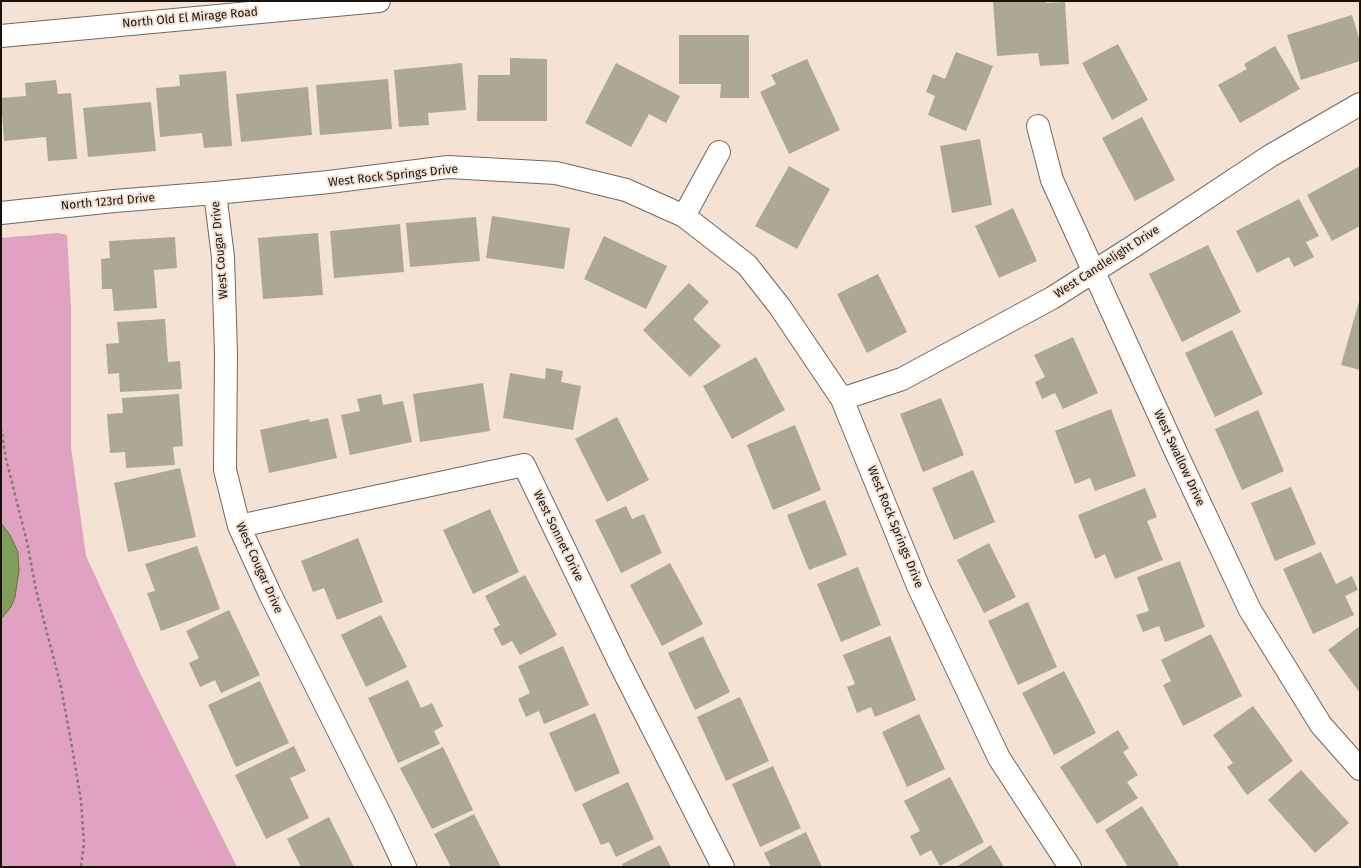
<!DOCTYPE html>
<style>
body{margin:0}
#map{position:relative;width:1361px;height:868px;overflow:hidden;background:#f4e2d4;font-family:"Fira Sans",sans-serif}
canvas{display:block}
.frame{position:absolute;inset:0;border:2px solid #18120d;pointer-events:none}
</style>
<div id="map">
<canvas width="1361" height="868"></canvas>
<div class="frame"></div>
</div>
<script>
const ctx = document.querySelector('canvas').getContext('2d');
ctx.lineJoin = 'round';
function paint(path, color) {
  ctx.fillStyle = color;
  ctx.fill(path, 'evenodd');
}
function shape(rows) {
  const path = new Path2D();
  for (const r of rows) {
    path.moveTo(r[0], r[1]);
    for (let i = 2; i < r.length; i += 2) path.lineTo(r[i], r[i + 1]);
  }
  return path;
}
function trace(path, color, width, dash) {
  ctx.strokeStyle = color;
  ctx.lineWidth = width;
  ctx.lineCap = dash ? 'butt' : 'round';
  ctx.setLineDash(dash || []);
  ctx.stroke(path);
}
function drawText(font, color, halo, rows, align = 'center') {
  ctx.font = font + ' "Fira Sans",sans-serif';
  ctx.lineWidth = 4;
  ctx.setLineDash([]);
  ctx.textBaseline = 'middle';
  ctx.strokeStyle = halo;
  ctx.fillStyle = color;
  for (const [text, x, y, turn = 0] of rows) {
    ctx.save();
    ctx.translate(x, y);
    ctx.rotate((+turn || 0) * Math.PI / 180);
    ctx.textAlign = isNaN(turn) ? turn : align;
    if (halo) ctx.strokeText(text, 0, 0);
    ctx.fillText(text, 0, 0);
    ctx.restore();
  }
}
paint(shape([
 [58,233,67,235,71,307,71,447,86,556,140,673,237,867,1,867,1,238]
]), '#e0a2c0');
const water = shape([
 [1,523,10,535,18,552,19,571,15,597,11,607,1,619,1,523]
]);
paint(water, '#819e5b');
trace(water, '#627444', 1);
paint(shape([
 [993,1,1046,1,1046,3,1065,2,1069,64,1040,66,1038,53,997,56],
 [1352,15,1360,41,1360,61,1301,80,1287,35],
 [679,35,749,35,749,98,720,98,721,84,679,84],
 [1118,44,1148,100,1112,120,1082,63],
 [1275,46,1300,89,1240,123,1218,85,1247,69,1244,64],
 [956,52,993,66,966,131,928,115,935,96,926,92,933,74,945,79],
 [510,58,547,59,547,121,477,121,478,75,510,75],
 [807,59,840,130,789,154,760,92,776,84,771,75],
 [462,63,466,110,428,113,429,125,399,127,394,70],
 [616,63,680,96,666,123,649,114,631,147,585,123],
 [226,71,232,146,204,148,202,133,160,137,156,88,180,86,179,75],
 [388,79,392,129,320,135,316,85],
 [56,80,58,94,71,93,77,159,48,161,46,137,4,141,1,98,26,96,25,83],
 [308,87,312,135,241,142,236,94],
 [151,102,156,151,88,157,83,108],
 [1142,117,1175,180,1135,201,1102,138],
 [980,139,992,205,952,213,940,146],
 [789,166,830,189,797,249,755,226],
 [1360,166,1360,226,1332,241,1307,195],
 [1299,199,1319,236,1306,242,1314,257,1294,267,1289,257,1257,273,1236,231],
 [1013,208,1037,261,999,278,975,226],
 [492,216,570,228,564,269,486,258],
 [476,217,480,261,410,267,406,223],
 [400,224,404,272,334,278,330,231],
 [318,233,323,295,263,299,258,238],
 [604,236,667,266,646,309,584,279],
 [175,237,177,268,154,270,157,308,114,311,112,289,102,289,101,259,110,258,109,241],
 [1208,245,1241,312,1182,342,1149,274],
 [878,274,907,332,867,353,837,294],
 [689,283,709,302,693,319,721,346,690,377,643,330],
 [1360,298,1360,370,1341,365],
 [165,319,168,362,180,361,182,389,120,392,119,373,108,374,106,344,119,343,117,322],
 [1232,330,1263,394,1215,417,1185,353],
 [1073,337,1098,393,1063,409,1055,393,1042,399,1035,382,1045,377,1034,355],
 [756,357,785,410,732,439,703,386],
 [546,368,563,371,561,382,581,386,573,430,503,418,510,373,545,379],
 [483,383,490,431,420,442,413,394],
 [179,394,183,446,173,447,175,465,126,468,125,452,110,453,107,414,123,413,122,398],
 [381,394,383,405,403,401,412,442,350,455,341,415,360,411,357,399],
 [941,398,964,455,923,472,900,414],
 [1111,409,1136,476,1095,491,1090,478,1075,484,1055,431],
 [1258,410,1284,471,1242,490,1215,429],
 [617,417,649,480,607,502,575,439],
 [328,418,337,458,269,473,260,430,309,419,310,422],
 [795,425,821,490,773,510,747,445],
 [180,468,196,537,128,552,114,483],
 [973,470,995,522,954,540,932,488],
 [1291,487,1316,544,1275,561,1251,503],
 [1145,488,1157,517,1147,521,1163,560,1115,579,1105,554,1095,559,1078,515],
 [825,500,847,555,809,570,787,515],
 [626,506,632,519,644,514,662,553,621,573,595,520],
 [490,509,519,572,473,594,443,530],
 [358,538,383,602,337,620,324,588,313,592,301,561],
 [989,543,1016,597,984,613,957,560],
 [197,546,220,609,161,631,147,593,155,591,145,564],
 [1321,552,1336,584,1352,576,1358,590,1345,596,1354,615,1313,634,1283,569],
 [1180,561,1205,627,1165,642,1159,626,1143,632,1136,615,1149,611,1137,577],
 [670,563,703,624,662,646,630,585],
 [858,567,881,625,841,642,817,584],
 [525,575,557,635,520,655,512,641,502,646,493,629,500,625,485,596],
 [1028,602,1057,667,1018,685,988,621],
 [229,610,260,675,221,693,215,680,200,687,189,663,199,658,186,631],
 [381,615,407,667,366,687,341,635],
 [1360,626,1360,693,1328,650],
 [1211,634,1242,696,1183,726,1163,685,1171,681,1161,660],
 [703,636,730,692,695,710,668,653],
 [890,636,916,700,875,717,871,707,857,713,847,687,855,684,843,655],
 [563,646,589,705,544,724,539,711,526,717,518,699,530,693,518,666],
 [1064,671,1096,733,1054,755,1022,693],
 [408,680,421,708,432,703,443,726,434,731,440,744,398,763,368,698],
 [260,681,289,743,236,767,208,705],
 [740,697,769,761,726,781,697,717],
 [1253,706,1293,761,1247,795,1227,767,1233,763,1213,735],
 [595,713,620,773,575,792,549,733],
 [919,714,945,769,907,787,882,732],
 [1118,730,1129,748,1123,752,1138,775,1127,782,1138,798,1097,824,1060,767],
 [294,746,306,771,290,778,309,818,266,839,235,775],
 [443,747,473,810,432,829,400,768],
 [773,766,801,828,760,847,732,784],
 [1301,770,1349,823,1315,853,1268,800],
 [950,777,984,842,940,866,931,850,920,856,910,836,920,831,904,801],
 [628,782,654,839,616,857,609,842,601,845,582,804],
 [1142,806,1179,865,1175,867,1128,867,1105,830],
 [474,814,501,867,451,867,434,834],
 [329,817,354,867,301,867,287,839],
 [806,832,822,867,771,867,764,853],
 [660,845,671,867,623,867,622,864],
 [991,845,1004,867,956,867]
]), '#ada895');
const minor = shape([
 [1,36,379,1],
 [1038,126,1052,180,1175,450,1250,610,1321,725,1360,769],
 [215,193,223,257,226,353,225,470,239,526,270,594,383,820,405,867],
 [1,213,114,201,215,193,329,182,448,167,556,173,626,190,684,216,747,265,780,307,842,399,918,586,999,758,1070,867],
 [684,216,719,152],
 [842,399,902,379,1052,298,1134,246,1270,156,1360,104],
 [239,526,524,465,619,662,723,867]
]);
trace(minor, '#76665b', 24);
trace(shape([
 [1,428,6,459,27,542,36,590,61,687,72,747,81,801,84,843,81,867]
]), '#857970', 2.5, [3, 3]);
trace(minor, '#fff', 22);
drawText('12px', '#18120d', '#f4e2d4', [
 ["North Old El Mirage Road",190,18,-5],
 ["West Rock Springs Drive",393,176,-6],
 ["North 123rd Drive",108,202,-5],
 ["West Cougar Drive",220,250,-95],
 ["West Candlelight Drive",1107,262,-33],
 ["West Swallow Drive",1179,458,65],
 ["West Rock Springs Drive",895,527,68],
 ["West Sonnet Drive",558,536,64],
 ["West Cougar Drive",259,568,66]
]);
</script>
